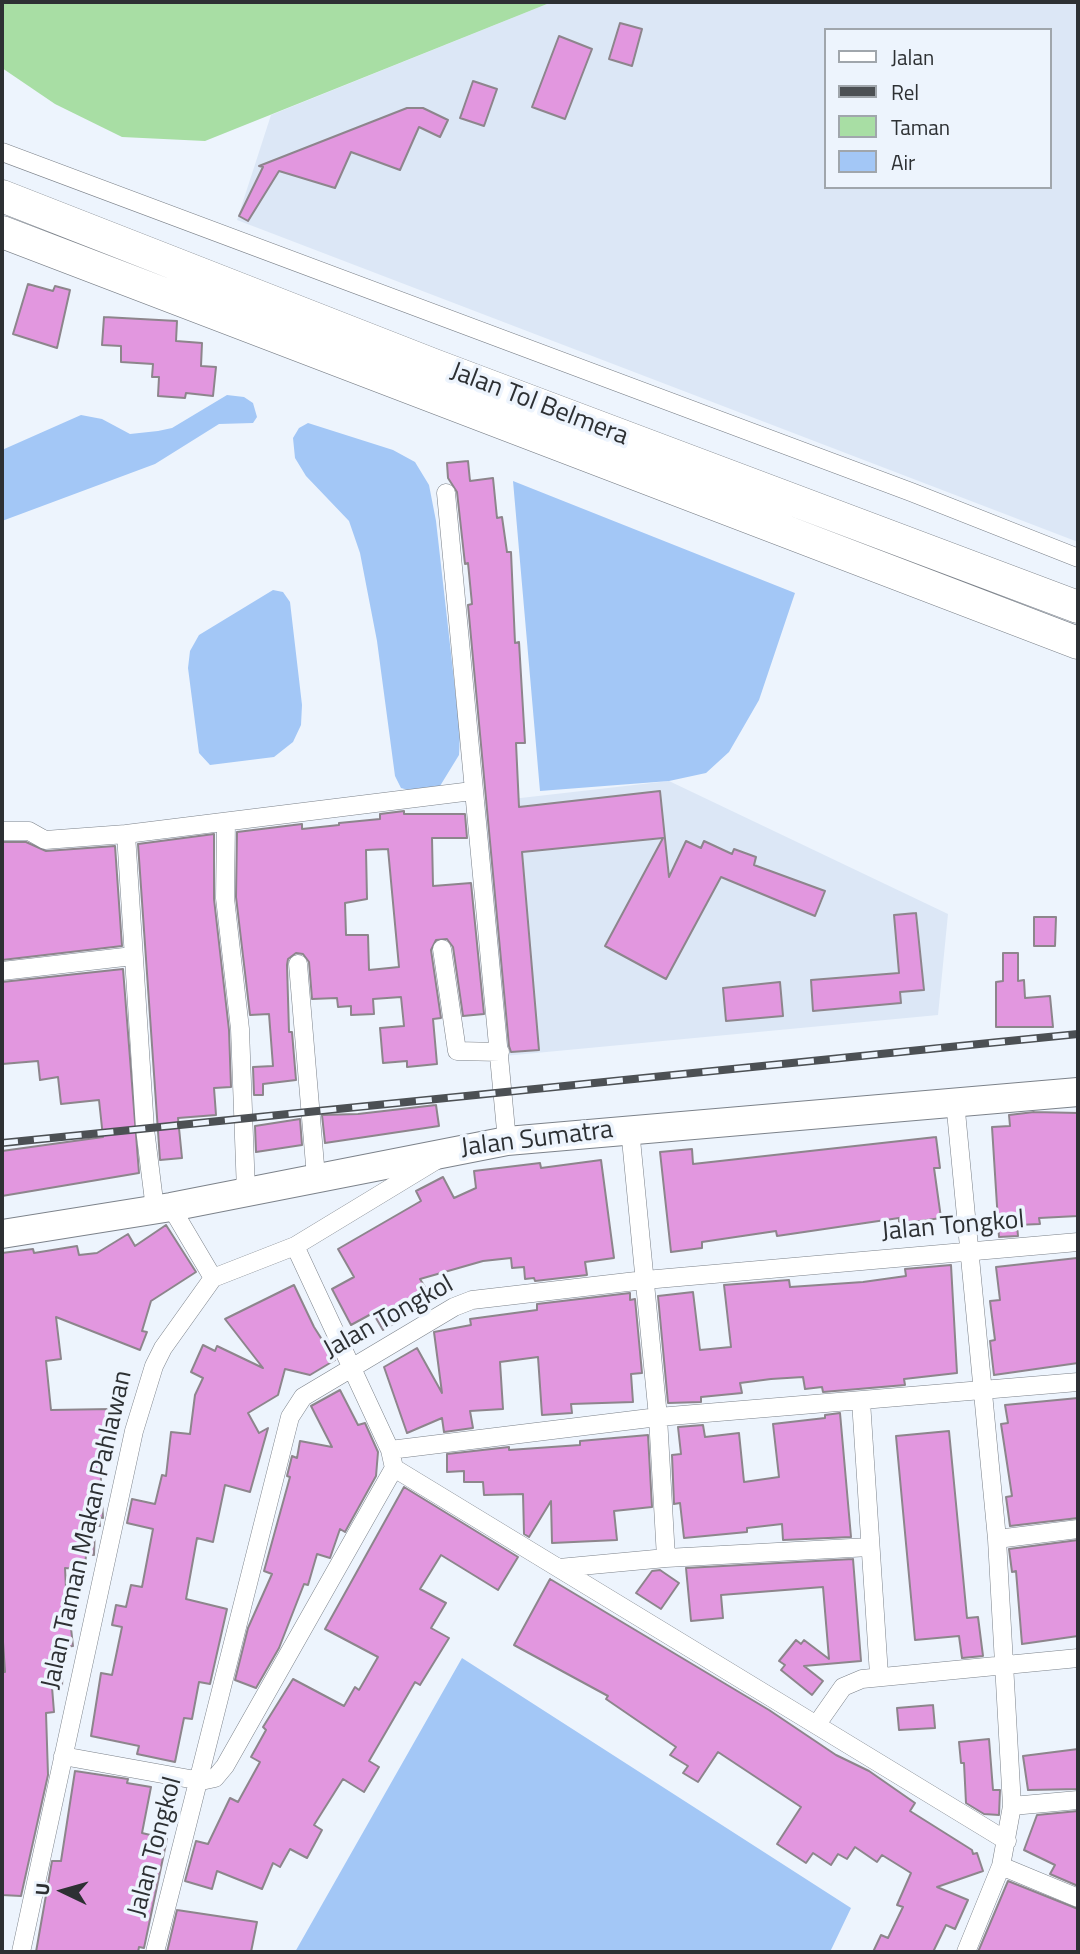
<!DOCTYPE html>
<style>
body{margin:0}
#map{position:relative;width:1080px;height:1954px;overflow:hidden;background:#edf4fd;font-family:"Titillium Web",sans-serif}
canvas{display:block}
.frame{position:absolute;inset:0;border:4px solid #2d3033;pointer-events:none}
.legend{position:absolute;left:824px;top:28px;width:228px;height:161px;box-sizing:border-box;background:#edf4fd;border:2px solid #a0a6ac;margin:0;padding:9px 12px;list-style:none;font-size:21px;color:#2d3033}
.legend li{display:flex;align-items:center;gap:14px;height:35px}
.legend b{width:35px;border:2px solid #a0a6ac}
.north{position:absolute;left:28px;top:1856px;width:70px;height:70px;-webkit-text-stroke:5px #edf4fd;paint-order:stroke;rotate:275deg;font-size:19px;font-weight:700;line-height:28px;text-align:center;color:#2d3033}
.north::after{content:'';display:block;margin:auto;width:24px;height:32px;background:#2d3033;clip-path:polygon(50% 0,100% 100%,50% 72%,0 100%)}
</style>
<div id="map">
<canvas width="1080" height="1954"></canvas>
<div class="frame"></div>
<ul class="legend">
<li><b style="height:9px;background:#fff"></b>Jalan</li>
<li><b style="height:9px;background:#4c5054"></b>Rel</li>
<li><b style="height:19px;background:#a8dea4"></b>Taman</li>
<li><b style="height:19px;background:#a3c7f6"></b>Air</li>
</ul>
<div class="north">U</div>
</div>
<script>
const ctx = document.querySelector('canvas').getContext('2d');
ctx.lineJoin = 'round';
function paint(path, color) {
  ctx.fillStyle = color;
  ctx.fill(path, 'evenodd');
}
function shape(rows) {
  const path = new Path2D();
  for (const r of rows) {
    path.moveTo(r[0], r[1]);
    for (let i = 2; i < r.length; i += 2) path.lineTo(r[i], r[i + 1]);
  }
  return path;
}
function trace(path, color, width, dash) {
  ctx.strokeStyle = color;
  ctx.lineWidth = width;
  ctx.lineCap = dash ? 'butt' : 'round';
  ctx.setLineDash(dash || []);
  ctx.stroke(path);
}
function drawText(font, color, halo, rows, align = 'center') {
  ctx.font = font + ' "Titillium Web",sans-serif';
  ctx.lineWidth = 7;
  ctx.setLineDash([]);
  ctx.textBaseline = 'middle';
  ctx.strokeStyle = halo;
  ctx.fillStyle = color;
  for (const [text, x, y, turn = 0] of rows) {
    ctx.save();
    ctx.translate(x, y);
    ctx.rotate((+turn || 0) * Math.PI / 180);
    ctx.textAlign = isNaN(turn) ? turn : align;
    if (halo) ctx.strokeText(text, 0, 0);
    ctx.fillText(text, 0, 0);
    ctx.restore();
  }
}
paint(shape([
 [552,2,1078,2,1078,542,237,220,271,115],
 [826,30,1050,30,1050,187,826,187],
 [669,781,948,914,938,1015,504,1056,477,803]
]), '#dce7f6');
paint(shape([
 [2,2,552,2,205,141,122,137,55,104,2,68]
]), '#a8dea4');
paint(shape([
 [227,395,244,397,253,403,257,417,253,423,219,424,155,464,2,521,2,450,81,415,102,419,130,434,158,431,172,428],
 [308,423,393,450,415,462,429,485,436,521,460,733,459,755,440,786,415,792,401,788,395,776,377,641,360,553,349,521,306,476,295,458,293,438,299,428],
 [513,481,795,593,759,700,729,752,706,773,669,781,540,791],
 [273,590,283,592,290,602,302,705,301,725,293,742,274,757,210,765,199,753,188,668,190,651,199,635],
 [462,1658,851,1908,830,1952,295,1952]
]), '#a3c7f6');
const building = shape([
 [620,23,642,29,632,66,609,59,620,23],
 [559,36,592,49,565,119,532,107,559,36],
 [473,81,497,89,484,126,460,118,473,81],
 [407,108,423,108,448,120,440,137,419,127,400,170,351,152,335,188,279,171,248,221,239,216,263,167,259,166,407,108],
 [28,284,53,291,55,286,70,290,57,348,13,334,28,284],
 [104,317,177,321,176,341,202,343,201,366,216,367,213,396,186,393,185,398,158,396,159,377,152,377,153,364,121,362,121,346,102,345,104,317],
 [468,461,470,481,493,478,497,518,502,517,507,552,511,552,515,643,519,642,525,743,516,743,519,807,660,791,669,877,686,841,701,848,704,841,732,854,734,849,756,857,754,865,825,891,815,916,721,877,666,979,605,946,663,838,522,852,539,1050,511,1052,509,1046,468,605,472,604,468,563,465,564,457,492,448,478,447,463,468,461],
 [404,811,404,814,465,814,467,838,432,838,433,886,471,883,484,1014,463,1016,453,947,447,939,436,940,431,950,441,1018,433,1019,437,1064,407,1067,407,1061,383,1063,380,1028,404,1026,401,997,373,999,374,1014,351,1015,351,1006,338,1007,337,998,312,999,309,962,303,954,296,953,288,959,287,965,289,1032,292,1032,296,1080,263,1084,263,1095,254,1095,253,1067,273,1066,269,1014,250,1015,236,897,237,832,302,824,302,829,339,825,339,823,380,819,380,814,404,811],
 [388,849,399,967,369,970,368,935,346,935,345,903,367,899,366,850,388,849],
 [214,834,214,899,229,1030,231,1087,214,1088,216,1115,178,1118,182,1158,160,1160,138,844,214,834],
 [2,842,26,842,46,851,115,846,122,946,2,960,2,842],
 [916,913,924,990,900,992,901,1003,813,1011,811,980,899,973,894,915,916,913],
 [1034,917,1056,917,1055,946,1034,946,1034,917],
 [1003,953,1018,953,1018,981,1024,980,1025,998,1050,996,1053,1027,996,1027,996,982,1003,981,1003,953],
 [123,969,139,1173,2,1196,2,1151,103,1137,99,1100,61,1104,58,1077,40,1080,38,1061,2,1064,2,982,123,969],
 [780,982,783,1016,726,1021,723,988,780,982],
 [436,1105,439,1126,325,1143,322,1115,358,1114,436,1105],
 [1034,1112,1078,1113,1078,1216,1039,1218,1040,1224,1017,1225,1018,1236,999,1237,992,1127,1010,1126,1009,1115,1034,1112],
 [300,1119,302,1145,256,1152,255,1126,300,1119],
 [936,1137,940,1168,934,1168,941,1218,899,1224,899,1218,777,1236,776,1231,702,1242,702,1248,671,1252,660,1152,692,1149,693,1164,936,1137],
 [601,1160,614,1258,585,1262,587,1275,535,1281,534,1278,525,1279,524,1267,512,1268,511,1258,483,1261,420,1279,428,1292,396,1310,399,1321,383,1330,373,1313,351,1325,332,1289,354,1277,338,1249,421,1201,416,1191,443,1177,454,1198,476,1188,474,1171,540,1163,541,1168,601,1160],
 [166,1225,196,1272,151,1301,142,1331,147,1332,140,1350,56,1317,61,1359,46,1361,51,1410,112,1409,113,1434,105,1434,105,1462,100,1462,103,1518,99,1517,100,1526,95,1526,94,1555,86,1554,85,1570,65,1568,68,1628,71,1628,73,1646,64,1647,62,1686,52,1687,54,1712,46,1713,48,1775,21,1896,2,1895,2,1672,5,1672,2,1627,2,1253,33,1249,34,1253,77,1246,79,1255,97,1253,128,1234,135,1246,166,1225],
 [1077,1258,1078,1363,994,1375,990,1341,995,1340,990,1301,1000,1300,996,1267,1077,1258],
 [951,1265,957,1373,904,1379,905,1385,823,1392,822,1387,805,1389,803,1377,771,1379,740,1383,742,1393,701,1397,701,1402,668,1403,658,1296,693,1292,700,1350,731,1347,724,1285,789,1280,790,1287,863,1282,906,1276,905,1269,951,1265],
 [294,1285,314,1327,335,1360,310,1375,285,1369,278,1395,248,1413,259,1433,268,1428,250,1492,225,1485,213,1542,197,1538,186,1599,227,1609,210,1684,199,1682,192,1719,184,1718,175,1762,137,1754,139,1746,91,1736,101,1673,112,1675,122,1627,112,1625,116,1605,126,1607,131,1585,142,1587,153,1529,127,1523,132,1499,155,1504,162,1475,166,1476,171,1432,190,1434,195,1395,203,1378,191,1372,203,1345,215,1351,217,1346,263,1368,225,1319,294,1285],
 [630,1293,630,1300,635,1299,642,1373,631,1374,633,1402,571,1404,572,1413,542,1415,538,1357,500,1362,503,1409,470,1411,473,1428,444,1432,442,1418,407,1433,384,1367,417,1348,442,1393,434,1332,471,1325,470,1319,537,1310,537,1304,630,1293],
 [340,1390,358,1425,365,1423,378,1452,376,1476,345,1532,340,1529,330,1558,317,1554,308,1585,304,1584,279,1648,256,1688,235,1680,248,1628,272,1574,264,1571,290,1477,287,1476,292,1456,297,1458,300,1441,332,1447,311,1406,340,1390],
 [1078,1398,1078,1518,1010,1526,1006,1497,1012,1496,1001,1424,1008,1423,1005,1405,1078,1398],
 [840,1413,851,1537,783,1540,782,1524,747,1528,747,1532,684,1538,680,1503,674,1504,672,1455,681,1454,678,1427,703,1425,705,1437,739,1433,744,1482,779,1477,773,1424,825,1418,825,1415,840,1413],
 [949,1431,967,1618,978,1617,983,1656,962,1658,959,1636,915,1640,896,1436,949,1431],
 [648,1435,652,1507,614,1511,617,1540,552,1543,551,1501,529,1537,524,1534,523,1494,484,1495,483,1482,464,1482,464,1471,447,1472,447,1454,509,1447,509,1450,580,1445,580,1441,648,1435],
 [404,1487,518,1557,498,1590,441,1555,420,1589,446,1603,431,1628,449,1638,420,1685,415,1682,369,1761,379,1767,364,1792,343,1779,314,1825,322,1830,307,1858,290,1849,280,1867,273,1863,262,1889,217,1871,212,1889,185,1881,196,1841,208,1844,230,1798,238,1802,260,1762,251,1757,266,1730,263,1727,293,1679,344,1706,355,1687,359,1690,378,1657,325,1629,404,1487],
 [1078,1540,1078,1636,1022,1644,1016,1571,1012,1572,1009,1549,1078,1540],
 [853,1559,861,1661,804,1666,823,1681,812,1695,781,1670,785,1665,779,1661,796,1640,801,1644,804,1640,829,1659,823,1587,721,1595,723,1618,691,1621,686,1568,853,1559],
 [660,1570,679,1583,661,1609,636,1593,652,1571,660,1570],
 [550,1579,769,1710,836,1755,869,1771,915,1803,910,1811,972,1850,973,1854,977,1853,983,1871,937,1887,968,1900,955,1929,946,1925,933,1952,873,1952,881,1935,888,1938,903,1907,897,1905,911,1873,882,1855,877,1862,855,1847,847,1859,838,1854,831,1865,813,1853,806,1863,777,1844,801,1807,718,1752,698,1782,683,1773,688,1766,670,1755,676,1747,606,1699,608,1696,514,1645,550,1579],
 [933,1705,935,1728,899,1730,897,1708,933,1705],
 [989,1739,993,1790,1000,1790,999,1815,984,1814,966,1803,964,1763,961,1763,959,1742,989,1739],
 [1078,1749,1078,1789,1028,1790,1023,1756,1078,1749],
 [75,1771,128,1779,127,1783,151,1787,142,1833,167,1839,144,1948,139,1947,138,1952,36,1952,52,1861,61,1861,75,1771],
 [1078,1811,1078,1886,1050,1874,1055,1865,1024,1850,1037,1815,1078,1811],
 [1008,1881,1078,1909,1078,1952,978,1952,1008,1881],
 [177,1910,257,1922,251,1952,167,1952,177,1910]
]);
paint(building, '#e297df');
trace(building, '#8d858c', 2);
const minor = shape([
 [2,152,911,492,1078,558],
 [446,493,507,1141],
 [226,823,225,898,240,1029,246,1192],
 [2,831,29,831,45,840,126,834,145,1129,155,1209],
 [126,834,472,791],
 [442,949,457,1051,500,1052],
 [298,964,316,1177],
 [2,971,133,956],
 [955,1101,997,1539,1012,1806,1001,1866,966,1952],
 [630,1129,658,1417,666,1558],
 [171,1207,213,1278],
 [861,1401,879,1675],
 [390,1450,658,1417,1078,1382],
 [394,1468,1007,1841],
 [997,1539,1078,1529],
 [559,1568,666,1558,870,1547],
 [817,1724,843,1687,862,1679,1078,1658],
 [63,1756,201,1781,215,1778,225,1766,394,1468,390,1450,295,1246],
 [1012,1806,1078,1800],
 [1001,1866,1078,1898],
 [21,1952,134,1431,154,1366,163,1348,213,1278,295,1246,435,1161],
 [155,1952,290,1417,303,1397,454,1307,472,1300,645,1280,1078,1242]
]);
const trunk = shape([
 [2,1234,171,1207,507,1141,1078,1092]
]);
const motorway = shape([
 [2,196,434,365,1078,607],
 [2,232,1078,643]
]);
trace(minor, '#7c828a', 19);
trace(trunk, '#7c828a', 30);
trace(motorway, '#7c828a', 33);
trace(minor, '#fff', 18);
trace(trunk, '#fff', 28);
trace(motorway, '#fff', 32);
const rail = shape([
 [2,1143,1078,1034]
]);
trace(rail, '#4c5054', 8);
trace(rail, '#edf4fd', 5, [16]);
drawText('26px', '#2d3033', '#edf4fd', [
 ["Jalan Tol Belmera",539,405,21],
 ["Jalan Sumatra",537,1140,-7],
 ["Jalan Tongkol",953,1227,-5],
 ["Jalan Tongkol",389,1318,-29],
 ["Jalan Taman Makan Pahlawan",88,1530,-77],
 ["Jalan Tongkol",156,1847,-75]
]);
</script>
